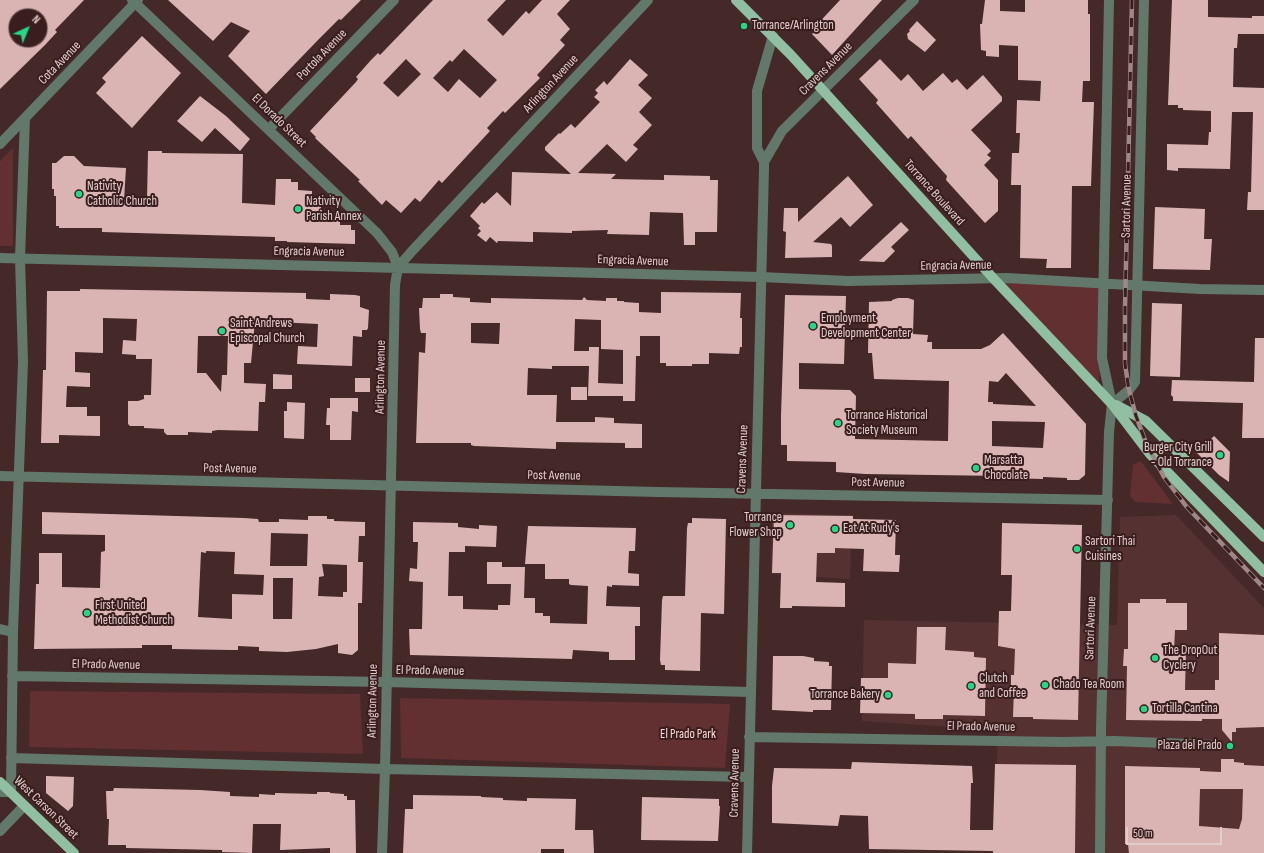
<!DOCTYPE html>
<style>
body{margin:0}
#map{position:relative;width:1264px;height:853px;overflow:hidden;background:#452828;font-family:"Sofia Sans Condensed",sans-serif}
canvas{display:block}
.north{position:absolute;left:8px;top:8px;width:40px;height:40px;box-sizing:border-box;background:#3a1e1e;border:1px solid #7c6464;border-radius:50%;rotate:44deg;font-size:11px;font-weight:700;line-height:16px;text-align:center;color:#e0cdcc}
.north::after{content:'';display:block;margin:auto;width:14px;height:18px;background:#24d886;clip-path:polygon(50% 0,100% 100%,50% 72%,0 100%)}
.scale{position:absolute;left:1126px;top:827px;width:96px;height:18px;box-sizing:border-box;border:2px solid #e0cdcc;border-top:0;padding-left:5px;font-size:12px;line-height:14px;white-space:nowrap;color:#e0cdcc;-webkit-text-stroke:3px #3a1e1e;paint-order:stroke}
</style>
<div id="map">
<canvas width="1264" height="853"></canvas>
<div class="north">N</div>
<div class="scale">50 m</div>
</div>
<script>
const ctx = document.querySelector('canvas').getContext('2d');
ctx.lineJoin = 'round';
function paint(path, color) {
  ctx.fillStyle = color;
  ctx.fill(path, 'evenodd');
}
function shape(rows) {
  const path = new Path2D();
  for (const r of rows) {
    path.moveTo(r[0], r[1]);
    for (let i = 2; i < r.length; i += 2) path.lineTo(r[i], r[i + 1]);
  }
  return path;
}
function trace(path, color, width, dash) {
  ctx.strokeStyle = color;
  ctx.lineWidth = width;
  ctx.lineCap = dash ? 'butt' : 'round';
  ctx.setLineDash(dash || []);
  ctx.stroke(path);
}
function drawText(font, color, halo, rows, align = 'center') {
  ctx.font = font + ' "Sofia Sans Condensed",sans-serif';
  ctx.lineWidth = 4;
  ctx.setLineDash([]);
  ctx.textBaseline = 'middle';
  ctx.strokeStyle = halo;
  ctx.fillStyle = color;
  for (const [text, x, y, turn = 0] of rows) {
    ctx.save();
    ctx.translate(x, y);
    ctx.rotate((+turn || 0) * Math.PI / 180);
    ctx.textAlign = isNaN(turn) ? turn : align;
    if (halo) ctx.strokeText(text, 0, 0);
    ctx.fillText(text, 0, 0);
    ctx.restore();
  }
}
paint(shape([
 [772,513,852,515,850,579,771,574],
 [1176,515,1264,608,1264,853,993,853,998,730,862,721,864,620,1117,625,1120,517]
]), '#553131');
paint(shape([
 [13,148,13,246,0,246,0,161],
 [993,278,1104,284,1102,357,1098,388],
 [1140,461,1143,464,1173,504,1136,502,1130,496,1133,465],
 [30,691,360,694,363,754,29,747],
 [400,698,730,704,725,768,401,758]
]), '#623030');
paint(shape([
 [0,0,84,0,55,30,57,32,45,45,0,89],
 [16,16,40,16,40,40,16,40],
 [168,0,361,0,341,20,339,19,317,41,266,94,228,56,250,31,231,22,213,41],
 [433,0,506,0,487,20,503,36,526,11,529,14,542,0,570,0,557,14,570,29,560,40,565,45,537,75,540,78,505,113,503,111,487,128,490,131,442,183,439,180,420,202,415,198,401,213,386,200,382,205,358,181,360,180,315,138,316,137,310,131,356,82,358,79,356,77,371,60,378,53,380,55],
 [464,49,497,80,480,98,459,79,448,92,433,78,450,60,452,62],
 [406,59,421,74,398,97,383,83],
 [840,0,882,0,832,55,812,34,814,32,812,30],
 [985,0,1000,0,1000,11,1025,12,1025,0,1088,0,1088,14,1090,14,1090,81,1083,81,1082,102,1094,102,1091,186,1072,186,1071,268,1046,268,1047,259,1020,258,1021,185,1011,185,1012,153,1019,153,1020,133,1016,133,1017,100,1040,101,1041,81,1018,80,1018,46,999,45,999,57,986,56,986,51,981,50,980,24,982,24],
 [1172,0,1208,0,1208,17,1252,18,1252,16,1264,16,1264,34,1238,34,1237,48,1234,48,1233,87,1264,88,1264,210,1247,210,1248,192,1251,192,1253,112,1232,112,1230,169,1178,168,1178,171,1167,170,1167,144,1208,145,1209,132,1211,132,1211,111,1183,110,1183,108,1178,108,1178,105,1168,105],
 [917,21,936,40,925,52,908,39,907,34,910,31,909,30],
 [142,36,181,73,132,128,96,93,106,82,102,78],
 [630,59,648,75,638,85,652,98,639,112,652,125,633,145,638,149,626,162,607,144,578,173,616,174,611,179,664,180,664,175,710,176,710,180,718,180,717,232,695,232,695,245,684,245,683,213,650,212,649,235,607,234,608,230,572,231,572,233,533,232,533,242,498,241,497,243,490,237,486,242,477,235,481,231,478,228,480,226,470,216,482,202,484,204,497,192,511,206,512,172,571,174,545,150,545,147,559,133,560,134,571,124,575,128,600,102,594,97,598,93,595,90,604,81,607,85],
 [880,59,901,81,908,74,923,91,943,73,952,83,957,79,967,90,983,75,1002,97,1002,101,971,130,991,151,987,155,991,158,984,165,998,180,998,211,985,223,946,180,947,176,911,136,908,139,876,103,878,100,859,79],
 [200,96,226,116,250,139,240,151,215,128,202,142,177,121],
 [148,151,162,151,162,153,243,154,242,203,275,205,276,179,291,179,291,182,298,182,298,190,312,191,312,205,321,205,321,213,336,214,338,218,340,218,340,225,351,225,351,230,355,230,355,244,287,242,287,241,275,241,275,237,102,232,102,228,59,228,59,226,56,226,56,196,54,196,54,189,52,189,52,163,56,163,64,156,74,156,84,166,126,168,124,200,147,200],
 [848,176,873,205,850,227,841,217,813,242,831,244,832,246,832,257,785,258,786,232,783,231,784,208,798,208,798,222],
 [1155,207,1205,209,1204,239,1212,239,1210,270,1153,269],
 [901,222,909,230,891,247,895,251,884,262,859,261],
 [80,289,306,293,306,299,330,300,330,294,355,295,360,296,360,307,369,310,368,328,367,330,362,330,362,337,353,336,352,366,297,364,298,346,317,347,318,324,255,321,251,363,244,363,244,383,266,384,265,402,259,402,258,431,218,430,212,431,212,433,188,432,188,435,167,435,164,432,164,429,144,428,144,426,130,426,128,424,128,401,138,401,144,399,144,395,151,395,152,359,136,359,136,355,122,354,123,340,136,341,137,319,103,318,103,353,75,352,75,372,90,373,90,387,67,386,66,407,87,407,87,416,100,416,100,436,59,435,59,443,41,443,43,370,46,370,47,291,80,291],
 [198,336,228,336,227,375,222,375,221,392,206,373,197,373],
 [661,292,741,293,740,318,742,318,742,347,740,347,739,354,709,353,709,364,692,364,692,366,666,366,666,363,660,363,660,336,640,336,640,356,636,356,635,401,623,401,623,396,588,396,589,366,552,366,552,369,528,368,527,395,557,395,556,422,595,422,595,417,614,418,614,423,642,424,642,448,625,448,625,443,556,442,556,449,474,446,471,445,471,443,416,443,419,352,425,353,426,333,421,333,420,329,419,308,422,308,423,298,440,298,440,294,453,294,453,297,470,298,470,302,491,303,491,298,582,300,584,297,587,300,606,301,606,298,617,298,617,301,624,301,624,302,639,303,639,312,661,313],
 [575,319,601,320,601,349,623,350,623,384,598,383,599,347,589,347,589,351,574,351],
 [471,323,500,323,499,344,471,343],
 [785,295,846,296,844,364,799,363,799,389,850,390,856,396,855,439,948,441,949,381,874,379,872,353,868,353,869,302,892,301,892,300,898,298,908,298,914,300,913,334,928,335,927,342,932,342,932,349,981,349,990,345,1003,333,1086,424,1085,475,1079,480,1067,480,1067,478,1043,477,1043,479,1004,478,1002,476,865,474,836,472,836,462,787,461,787,445,781,445,781,415],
 [1006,373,1036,406,993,404,993,402,988,402,989,381,998,382],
 [992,421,1045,422,1043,448,992,446],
 [1152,303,1182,304,1180,377,1150,376],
 [1255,338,1264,338,1264,438,1242,438,1243,403,1173,401,1173,397,1171,395,1172,380,1254,382],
 [273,374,292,375,292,389,273,389],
 [355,378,370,378,370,392,355,392],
 [571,387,587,387,587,400,571,400],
 [330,398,358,398,358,412,352,411,351,440,330,440,330,425,326,425,327,408,330,408],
 [287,402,305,403,304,439,284,438,284,411,287,411],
 [1214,436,1230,452,1229,482,1219,475,1195,451,1206,441,1208,442],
 [42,512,244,518,258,519,259,522,279,522,279,519,308,520,308,516,327,516,327,519,334,519,334,521,365,522,365,536,359,536,358,562,363,562,362,603,358,603,358,650,352,655,338,653,338,644,316,649,287,652,259,651,259,647,238,646,238,650,232,650,172,649,172,645,142,645,142,648,34,649,36,584,39,584,39,553,62,553,62,587,100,588,101,552,105,551,105,535,42,534],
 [271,533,308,534,307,566,270,566],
 [206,551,235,552,234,574,264,575,263,595,232,594,232,619,198,617,201,552,206,553],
 [322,564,347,565,347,592,343,592,343,597,318,596,319,577,324,576],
 [273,578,293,578,292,619,273,619],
 [774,515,853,516,853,519,896,520,895,555,900,555,899,572,863,571,864,549,835,548,835,553,817,553,816,582,845,583,845,607,792,606,792,608,780,608,781,573,772,573],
 [692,518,726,519,724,614,701,613,700,671,665,670,665,665,661,665,660,660,662,600,663,596,685,596,687,528,688,523,692,523],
 [413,522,458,523,458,527,479,529,479,525,497,526,496,547,465,546,465,552,449,552,448,596,463,596,463,609,498,610,498,605,510,605,511,584,487,584,487,562,502,562,502,567,525,567,524,598,535,598,535,613,543,613,543,616,550,616,550,623,587,624,588,586,571,585,569,584,569,579,545,579,545,564,525,564,528,526,636,528,635,551,629,551,628,573,639,574,639,586,612,585,612,587,607,586,606,606,640,607,640,626,635,626,635,660,609,660,609,652,573,650,572,659,410,655,409,629,422,629,423,582,409,581,410,568,417,569,418,542,413,542],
 [1002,523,1082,525,1078,720,1033,719,1033,717,1013,717,1014,688,1011,688,1011,675,1014,675,1015,649,998,646,999,611,1011,611,1012,575,1001,575],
 [1140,599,1166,599,1166,603,1187,603,1187,630,1175,630,1174,650,1186,650,1185,690,1215,690,1215,680,1219,680,1219,633,1264,635,1264,727,1236,728,1236,732,1232,732,1232,742,1222,730,1222,719,1202,719,1202,721,1126,720,1127,666,1123,666,1124,649,1128,649,1128,603,1140,603],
 [917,627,946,627,945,650,974,652,974,657,986,658,985,716,943,715,943,719,915,719,915,714,860,713,861,678,888,678,888,663,916,664],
 [773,656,803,656,814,658,814,661,829,662,829,666,832,666,831,710,813,710,813,712,772,710],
 [1221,759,1234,759,1234,762,1244,763,1244,765,1264,766,1264,853,1129,853,1128,844,1125,844,1125,766,1200,768,1200,771,1221,772],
 [1200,789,1243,789,1242,819,1239,829,1199,826],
 [852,762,972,766,973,783,971,783,970,830,993,830,995,764,1076,765,1075,853,993,853,993,851,869,849,868,816,840,815,838,826,772,823,772,786,774,768,851,769],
 [46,776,74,777,73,806,68,811,46,793],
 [114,788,200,790,230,792,230,796,259,797,259,794,275,795,275,793,317,794,317,792,330,792,330,793,344,794,344,796,347,796,347,800,355,800,356,853,330,853,330,848,280,850,281,824,253,824,252,853,222,852,222,850,126,848,126,845,108,845,109,819,107,819,106,791,113,791],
 [413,795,481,796,481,797,503,798,503,800,527,801,527,798,576,799,575,830,593,830,594,853,564,853,564,849,541,849,541,853,403,853,405,809,413,809],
 [642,797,719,799,719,806,720,806,718,841,641,840]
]), '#dab4b3');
trace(shape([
 [132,0,377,233,392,252,398,267],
 [269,129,394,0],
 [0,144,138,0],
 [764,162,782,131,914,0],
 [0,258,761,277,848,281,1007,278,1200,289,1264,290],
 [1112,404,1129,390,1135,382,1144,0],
 [0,476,658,492,1108,500],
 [0,629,13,632],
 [12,676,386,682,750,692],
 [749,737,1063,742,1114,741,1212,745],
 [11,758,385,769,748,777],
 [0,792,11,792,13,632,23,362,20,258,25,118],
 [0,831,24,806],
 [382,853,385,769,395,285,398,267,413,250,648,0],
 [747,853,764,169,764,162,757,148,757,91,773,36],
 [1100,853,1101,729,1109,432,1112,404,1102,358,1109,0]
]), '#62786a', 10);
trace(shape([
 [736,0,791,55,993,278,1112,404,1150,454,1264,572],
 [1116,405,1146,421,1264,537],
 [0,782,74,853]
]), '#90bfa1', 10);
const rail = shape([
 [1132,0,1125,308,1125,364,1129,390,1136,416,1146,443,1164,477,1186,506,1264,588]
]);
trace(rail, '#9f8787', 4.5);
trace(rail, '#3a1e1e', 3, [9]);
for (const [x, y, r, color] of [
 [744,26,4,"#24d886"],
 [79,194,4,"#24d886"],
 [298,209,4,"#24d886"],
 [813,326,4,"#24d886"],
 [222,331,4,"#24d886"],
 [838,423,4,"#24d886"],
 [1220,455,4,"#24d886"],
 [976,468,4,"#24d886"],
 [790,525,4,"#24d886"],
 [835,529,4,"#24d886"],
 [1077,549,4,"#24d886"],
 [87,613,4,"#24d886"],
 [1155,658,4,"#24d886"],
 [1045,685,4,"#24d886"],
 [971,686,4,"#24d886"],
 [888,695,4,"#24d886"],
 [1144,709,4,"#24d886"],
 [1230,746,4,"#24d886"]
]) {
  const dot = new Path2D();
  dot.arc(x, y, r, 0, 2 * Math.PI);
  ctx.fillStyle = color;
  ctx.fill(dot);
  trace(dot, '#3a1e1e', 1.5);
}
drawText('13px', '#e0cdcc', '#3a1e1e', [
 ["Torrance/Arlington",752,26],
 ["Nativity",87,187],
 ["Catholic Church",87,202],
 ["Nativity",306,202],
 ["Parish Annex",306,217],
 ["Employment",821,319],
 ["Development Center",821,334],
 ["Saint Andrews",230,324],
 ["Episcopal Church",230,339],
 ["Torrance Historical",846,416],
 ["Society Museum",846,431],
 ["Burger City Grill",1212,448,"right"],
 ["- Old Torrance",1212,463,"right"],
 ["Marsatta",984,461],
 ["Chocolate",984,476],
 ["Torrance",782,518,"right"],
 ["Flower Shop",782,533,"right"],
 ["Eat At Rudy's",843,529],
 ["Sartori Thai",1085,542],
 ["Cuisines",1085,557],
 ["First United",95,606],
 ["Methodist Church",95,621],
 ["The DropOut",1163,651],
 ["Cyclery",1163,666],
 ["Clutch",979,679],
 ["and Coffee",979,694],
 ["Chado Tea Room",1053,685],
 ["Torrance Bakery",880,695,"right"],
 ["Tortilla Cantina",1152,709],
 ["Plaza del Prado",1222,746,"right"]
], 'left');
drawText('13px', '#e0cdcc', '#3a1e1e', [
 ["Portola Avenue",322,55,-46],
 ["Cota Avenue",60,63,-46],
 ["Cravens Avenue",826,69,-45],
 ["Arlington Avenue",551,84,-47],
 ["El Dorado Street",279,121,44],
 ["Torrance Boulevard",934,193,48],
 ["Sartori Avenue",1127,206,-89],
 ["Engracia Avenue",309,252,1],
 ["Engracia Avenue",633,261,2],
 ["Engracia Avenue",956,266,-1],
 ["Arlington Avenue",381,377,-89],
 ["Cravens Avenue",743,459,-88],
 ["Post Avenue",230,469,1],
 ["Post Avenue",554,476,1],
 ["Post Avenue",878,483,1],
 ["Sartori Avenue",1091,628,-88],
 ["El Prado Avenue",106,665,1],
 ["El Prado Avenue",430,671,1],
 ["Arlington Avenue",373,701,-89],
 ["El Prado Avenue",981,727,1],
 ["Cravens Avenue",735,783,-89],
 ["West Carson Street",46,808,44]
]);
drawText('13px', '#fed8d6', '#3a1e1e', [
 ["El Prado Park",688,735]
]);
</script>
